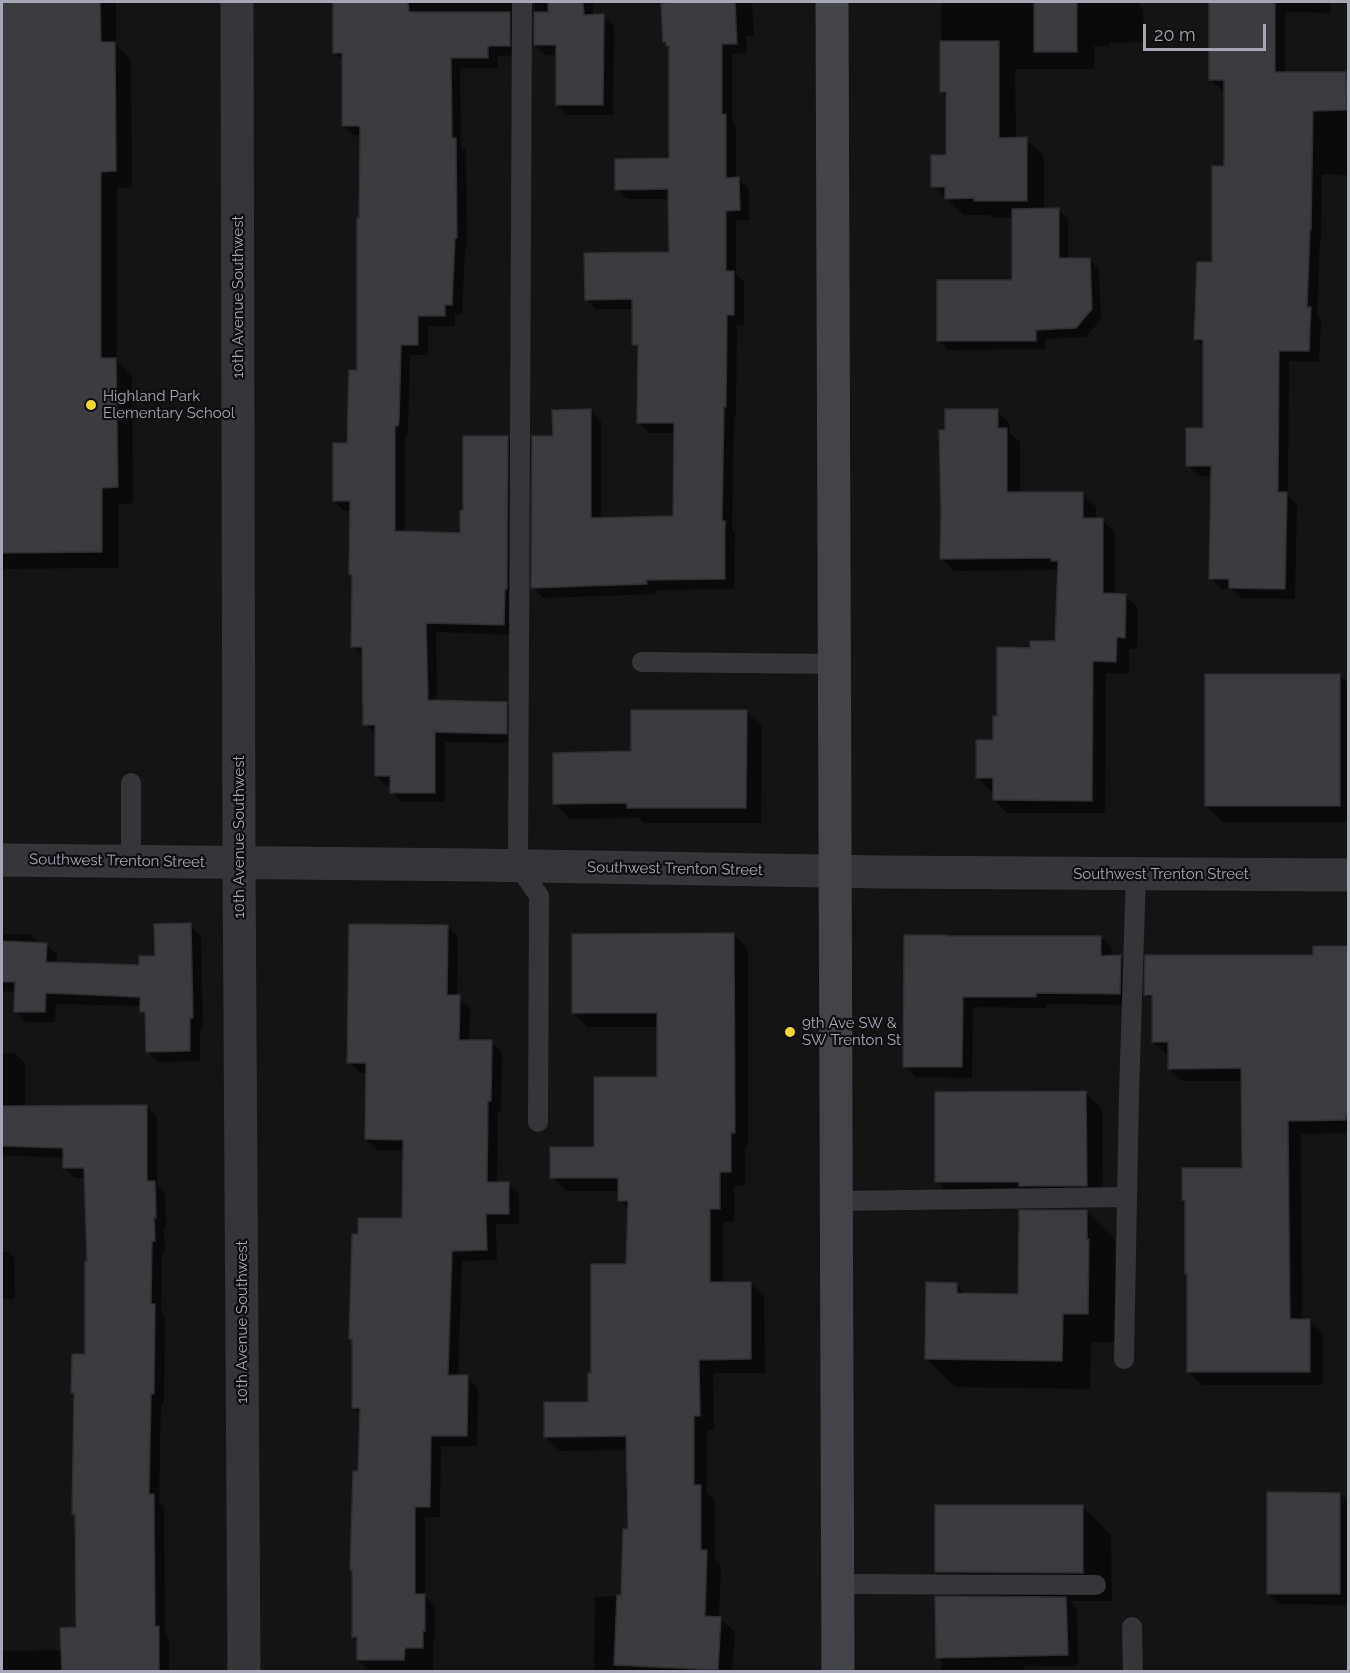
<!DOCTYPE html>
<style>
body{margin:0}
#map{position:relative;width:1350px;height:1673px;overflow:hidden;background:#141415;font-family:Raleway,sans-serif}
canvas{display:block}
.frame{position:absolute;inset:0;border:3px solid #a5a7b6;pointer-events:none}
.scale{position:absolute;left:1143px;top:24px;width:123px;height:27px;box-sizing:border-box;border:3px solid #a5a7b6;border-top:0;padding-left:8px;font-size:18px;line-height:21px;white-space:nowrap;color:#a5a7b6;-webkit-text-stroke:4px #0f0f10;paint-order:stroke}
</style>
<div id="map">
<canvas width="1350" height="1673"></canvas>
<div class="frame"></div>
<div class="scale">20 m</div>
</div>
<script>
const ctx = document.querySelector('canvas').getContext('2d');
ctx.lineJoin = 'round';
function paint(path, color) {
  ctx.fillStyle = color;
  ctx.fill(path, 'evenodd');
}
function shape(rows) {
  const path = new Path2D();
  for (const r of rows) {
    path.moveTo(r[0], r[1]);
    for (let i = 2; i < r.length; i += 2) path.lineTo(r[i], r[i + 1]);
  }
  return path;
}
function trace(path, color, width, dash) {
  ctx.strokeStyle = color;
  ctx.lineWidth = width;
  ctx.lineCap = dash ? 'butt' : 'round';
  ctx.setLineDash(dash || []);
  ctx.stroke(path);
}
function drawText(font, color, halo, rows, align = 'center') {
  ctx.font = font + ' Raleway,sans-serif';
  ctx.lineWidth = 4.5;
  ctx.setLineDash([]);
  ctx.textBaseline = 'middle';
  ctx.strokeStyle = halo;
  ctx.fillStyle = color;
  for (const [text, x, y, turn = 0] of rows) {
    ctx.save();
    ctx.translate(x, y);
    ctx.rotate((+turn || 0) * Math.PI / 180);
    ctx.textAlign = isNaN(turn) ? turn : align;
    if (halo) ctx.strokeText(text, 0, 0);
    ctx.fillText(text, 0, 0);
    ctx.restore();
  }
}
paint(shape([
 [2,2,116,2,116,45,131,60,132,187,117,188,117,361,132,376,133,503,118,504,118,568,2,569],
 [334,2,527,2,519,55,498,56,498,68,460,68,461,146,466,150,467,248,465,248,462,314,455,314,455,326,428,326,428,355,410,355,408,432,408,435,405,435,405,533,462,534,464,512,507,437,518,448,514,635,436,632,437,702,506,703,516,713,516,743,445,742,445,802,402,802,392,792,392,786,386,786,376,776,376,734,365,724,363,657,353,646,354,577,351,574,351,511,344,511,334,500,348,444,359,372,361,135,354,135,343,125,343,61,335,52],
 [535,2,593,2,593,16,603,16,614,26,613,115,567,115,557,105,557,55,546,55,535,45],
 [663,2,752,2,754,36,746,36,747,53,732,54,732,122,736,126,736,179,739,179,749,189,749,220,736,220,736,274,744,282,744,325,737,325,736,417,734,417,732,530,735,533,734,589,656,590,656,594,543,598,533,587,554,437,591,410,601,421,601,519,674,518,676,433,649,433,639,422,639,350,633,344,633,309,596,309,586,299,671,253,670,199,627,199,617,189,670,160,670,48,665,42],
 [941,2,1137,2,1143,8,1144,42,1109,43,1109,46,1094,46,1094,69,1015,69,1016,139,1026,139,1044,156,1044,210,1059,210,1068,219,1068,259,1089,259,1099,269,1101,319,1086,337,1045,339,1045,349,948,350,939,341,1014,281,1014,218,992,218,989,215,964,215,933,186,948,157,948,98,942,92],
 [1225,2,1331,2,1331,13,1285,12,1285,74,1346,74,1348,76,1348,175,1322,174,1321,240,1320,240,1317,316,1321,320,1319,362,1289,361,1288,496,1297,505,1295,599,1241,598,1232,589,1222,589,1211,579,1213,476,1199,476,1188,465,1204,429,1204,347,1196,339,1213,264,1226,167,1226,90,1222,90,1211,80,1224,40],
 [997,411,1010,424,1010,433,1020,442,1020,494,1083,494,1096,507,1096,520,1102,520,1115,532,1115,595,1125,595,1138,608,1137,650,1129,649,1129,674,1106,673,1105,813,1007,813,994,800,994,791,991,791,978,778,995,742,998,718,1031,649,1057,643,1059,570,954,571,941,558,946,431],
 [1340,675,1348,684,1348,822,1223,822,1206,806],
 [746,711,762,727,761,823,644,823,639,818,570,819,555,804,632,753],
 [190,925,201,936,203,1029,200,1029,200,1061,158,1062,147,1051,146,1016,142,1012,142,1006,56,1004,55,1022,26,1022,15,1011,16,992,2,991,2,934,30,934,40,944,46,944,57,955,57,963,141,966,157,957],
 [447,926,458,937,457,997,470,1008,469,1042,491,1042,502,1052,501,1111,498,1111,497,1183,508,1183,519,1194,519,1224,496,1224,497,1260,462,1261,458,1377,467,1377,478,1388,477,1446,441,1446,440,1517,425,1517,425,1596,435,1607,435,1641,433,1641,433,1672,369,1670,358,1660,358,1641,353,1636,361,1414,354,1407,354,1342,350,1339,404,1219,405,1150,377,1150,366,1139,368,1073,360,1073,349,1062],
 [734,935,748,949,748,1146,745,1146,745,1186,734,1186,734,1222,723,1222,723,1283,750,1283,764,1297,765,1373,713,1373,714,1430,707,1430,707,1493,715,1501,715,1560,721,1566,719,1618,735,1632,732,1672,594,1672,595,1597,623,1596,629,1531,628,1450,560,1451,546,1437,590,1403,593,1375,628,1265,629,1209,620,1200,620,1191,566,1191,552,1177,596,1148,659,1078,658,1027,587,1027,573,1012],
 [1101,937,1112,948,1112,957,1121,957,1132,968,1131,1005,1047,1004,1046,1008,973,1007,972,1078,916,1077,905,1066,948,938],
 [1348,947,1348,1133,1301,1134,1302,1320,1309,1320,1323,1334,1323,1385,1202,1385,1188,1371,1187,1202,1184,1199,1243,1170,1242,1081,1182,1081,1169,1068,1169,1055,1167,1055,1153,1042,1153,1002,1146,994,1315,956,1315,948],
 [2,1053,14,1053,25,1063,25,1107,146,1106,157,1117,157,1185,165,1193,166,1228,164,1228,165,1252,162,1252,161,1312,165,1316,164,1404,161,1404,159,1502,164,1507,165,1634,169,1638,169,1672,2,1672,2,1651,63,1650,77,1629,76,1516,74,1513,75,1395,73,1392,86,1356,89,1263,86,1178,75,1178,64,1167,64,1158,2,1155],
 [1086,1093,1102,1109,1103,1201,953,1198,937,1181],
 [1086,1211,1115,1240,1116,1268,1117,1269,1116,1342,1091,1342,1090,1389,955,1387,926,1358,956,1284,966,1295,1019,1295],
 [2,1252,9,1252,14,1258,15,1299,2,1299],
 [1340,1494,1348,1503,1348,1605,1279,1604,1268,1593],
 [1082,1506,1111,1535,1112,1601,1069,1601,1077,1610,1078,1666,1025,1667,1024,1672,941,1672,942,1662,938,1658,962,1598,936,1572]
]), '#0007');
const building = shape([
 [2,2,100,2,101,42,115,42,116,171,101,172,101,358,116,358,118,487,102,488,102,552,2,553,2,2],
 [333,2,408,2,409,12,510,12,510,46,488,46,488,58,451,58,452,138,456,138,457,238,455,238,452,305,445,305,445,316,418,316,418,345,401,345,399,421,398,426,395,426,395,531,460,533,460,511,463,510,463,436,508,436,507,589,505,589,504,625,426,623,428,700,507,702,507,734,435,732,435,793,390,793,390,776,375,776,375,725,363,725,362,647,351,647,352,575,349,574,350,501,333,501,333,443,347,443,349,370,357,370,357,218,359,218,360,126,342,126,342,53,333,53,333,2],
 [548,2,583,2,584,15,604,14,603,105,556,105,556,45,534,45,534,12,548,12,548,2],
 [677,2,735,2,737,44,722,44,722,114,726,114,726,178,739,177,740,210,726,211,726,271,734,271,734,315,727,315,726,407,724,407,722,521,725,521,725,579,646,580,647,584,531,588,532,436,553,436,552,410,591,409,591,518,673,516,674,423,637,423,638,345,632,345,632,299,585,300,584,253,669,252,668,189,615,190,615,159,669,158,669,46,666,46,666,42,663,42,661,3,677,2],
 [1034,2,1077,2,1077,52,1034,52,1034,2],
 [1209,2,1275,2,1275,72,1346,72,1347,110,1313,111,1311,230,1310,230,1307,307,1311,307,1309,351,1279,351,1278,492,1287,492,1285,589,1229,588,1229,579,1209,579,1211,466,1186,466,1186,428,1203,428,1203,340,1194,339,1197,262,1212,262,1212,166,1224,166,1224,80,1209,80,1209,2],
 [940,41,999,41,999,138,1027,137,1027,201,974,201,974,198,945,199,945,187,931,187,931,155,946,155,946,92,940,92,940,41],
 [1059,208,1059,258,1090,258,1092,309,1076,328,1036,330,1036,341,937,341,937,280,1012,280,1012,209,1059,208],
 [945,409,998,409,998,428,1007,428,1007,492,1083,492,1083,518,1103,518,1103,593,1126,594,1125,638,1117,637,1116,662,1093,661,1092,801,993,800,993,778,976,778,976,740,993,740,993,716,997,716,997,647,1030,648,1030,641,1055,641,1058,561,1051,561,1051,558,940,559,941,514,939,430,945,430,945,409],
 [1205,674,1340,674,1340,806,1205,806,1205,674],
 [631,710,747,710,746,808,627,808,627,803,553,804,553,753,631,751,631,710],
 [191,923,193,1018,190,1018,190,1051,146,1052,145,1012,140,1012,140,997,46,993,45,1012,14,1012,15,982,2,982,2,941,47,943,46,962,139,965,139,956,155,956,154,924,191,923],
 [349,924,448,925,447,995,460,995,459,1040,492,1040,491,1101,488,1101,487,1182,509,1182,509,1214,486,1214,487,1250,452,1251,448,1375,468,1375,467,1436,431,1436,430,1507,415,1507,415,1594,425,1594,425,1631,423,1631,423,1648,405,1648,404,1660,357,1660,357,1637,352,1637,352,1570,350,1570,353,1471,358,1471,360,1408,352,1408,352,1339,349,1339,352,1234,358,1234,358,1218,402,1218,403,1140,365,1139,366,1063,347,1063,349,924],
 [734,933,735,1133,731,1133,731,1172,720,1172,720,1209,710,1209,710,1282,751,1282,751,1359,699,1360,700,1416,694,1416,694,1485,701,1485,701,1550,707,1550,705,1616,721,1617,718,1670,614,1665,617,1595,621,1595,623,1529,628,1529,626,1436,544,1437,544,1402,588,1402,588,1373,591,1373,591,1264,626,1264,628,1201,618,1201,618,1178,550,1178,550,1147,594,1147,594,1077,657,1077,657,1013,572,1013,572,934,734,933],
 [904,935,947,935,947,936,1101,936,1101,956,1121,955,1120,994,1036,993,1036,997,963,997,962,1067,903,1067,904,935],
 [1313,946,1348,946,1348,1116,1346,1116,1346,1120,1288,1121,1290,1319,1310,1319,1310,1372,1187,1372,1187,1274,1185,1274,1185,1200,1182,1200,1182,1168,1242,1168,1241,1068,1168,1069,1168,1042,1152,1042,1152,995,1144,995,1145,955,1313,955,1313,946],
 [1086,1091,1087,1186,1019,1186,1019,1182,935,1182,935,1092,1086,1091],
 [147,1105,147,1181,155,1181,156,1218,154,1218,155,1241,152,1242,151,1304,155,1304,154,1394,151,1394,149,1494,154,1494,155,1626,159,1626,159,1671,62,1671,60,1628,76,1627,75,1514,72,1514,74,1393,71,1393,72,1354,85,1354,85,1261,87,1262,84,1168,63,1168,63,1148,2,1146,2,1106,147,1105],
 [1019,1210,1087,1210,1087,1239,1089,1239,1088,1314,1063,1314,1062,1361,925,1359,926,1282,957,1283,957,1293,1018,1294,1019,1210],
 [1267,1492,1340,1493,1340,1594,1267,1594,1267,1492],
 [935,1505,1083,1505,1083,1573,935,1572,935,1505],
 [935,1596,1066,1597,1068,1655,936,1658,935,1596]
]);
paint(building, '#3b3b40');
trace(building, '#2e2e31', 1.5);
trace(shape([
 [522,2,518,865,539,896,538,1122],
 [642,662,834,664],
 [131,783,131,861],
 [836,1201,1127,1197],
 [1124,1359,1129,1093,1136,874],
 [837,1584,1096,1585],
 [1132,1627,1133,1672]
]), '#35353a', 20);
trace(shape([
 [237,2,239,863,244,1672],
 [2,860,477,865,881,872,1348,875]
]), '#35353a', 33);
trace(shape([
 [832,2,838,1672]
]), '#43434a', 33);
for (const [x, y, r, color] of [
 [91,405,6,"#f3d92e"],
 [790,1032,6,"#f3d92e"]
]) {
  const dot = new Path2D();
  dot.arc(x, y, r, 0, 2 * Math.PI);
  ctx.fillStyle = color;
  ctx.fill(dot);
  trace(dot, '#0f0f10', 2);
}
drawText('15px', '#a5a7b6', '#0f0f10', [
 ["10th Avenue Southwest",238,297,-90],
 ["10th Avenue Southwest",239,837,-90],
 ["Southwest Trenton Street",117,861,1],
 ["Southwest Trenton Street",675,869,1],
 ["Southwest Trenton Street",1161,874],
 ["10th Avenue Southwest",242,1322,-90]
]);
drawText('15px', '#a5a7b6', '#0f0f10', [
 ["Highland Park",103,396],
 ["Elementary School",103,413],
 ["9th Ave SW &",802,1023],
 ["SW Trenton St",802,1040]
], 'left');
</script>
